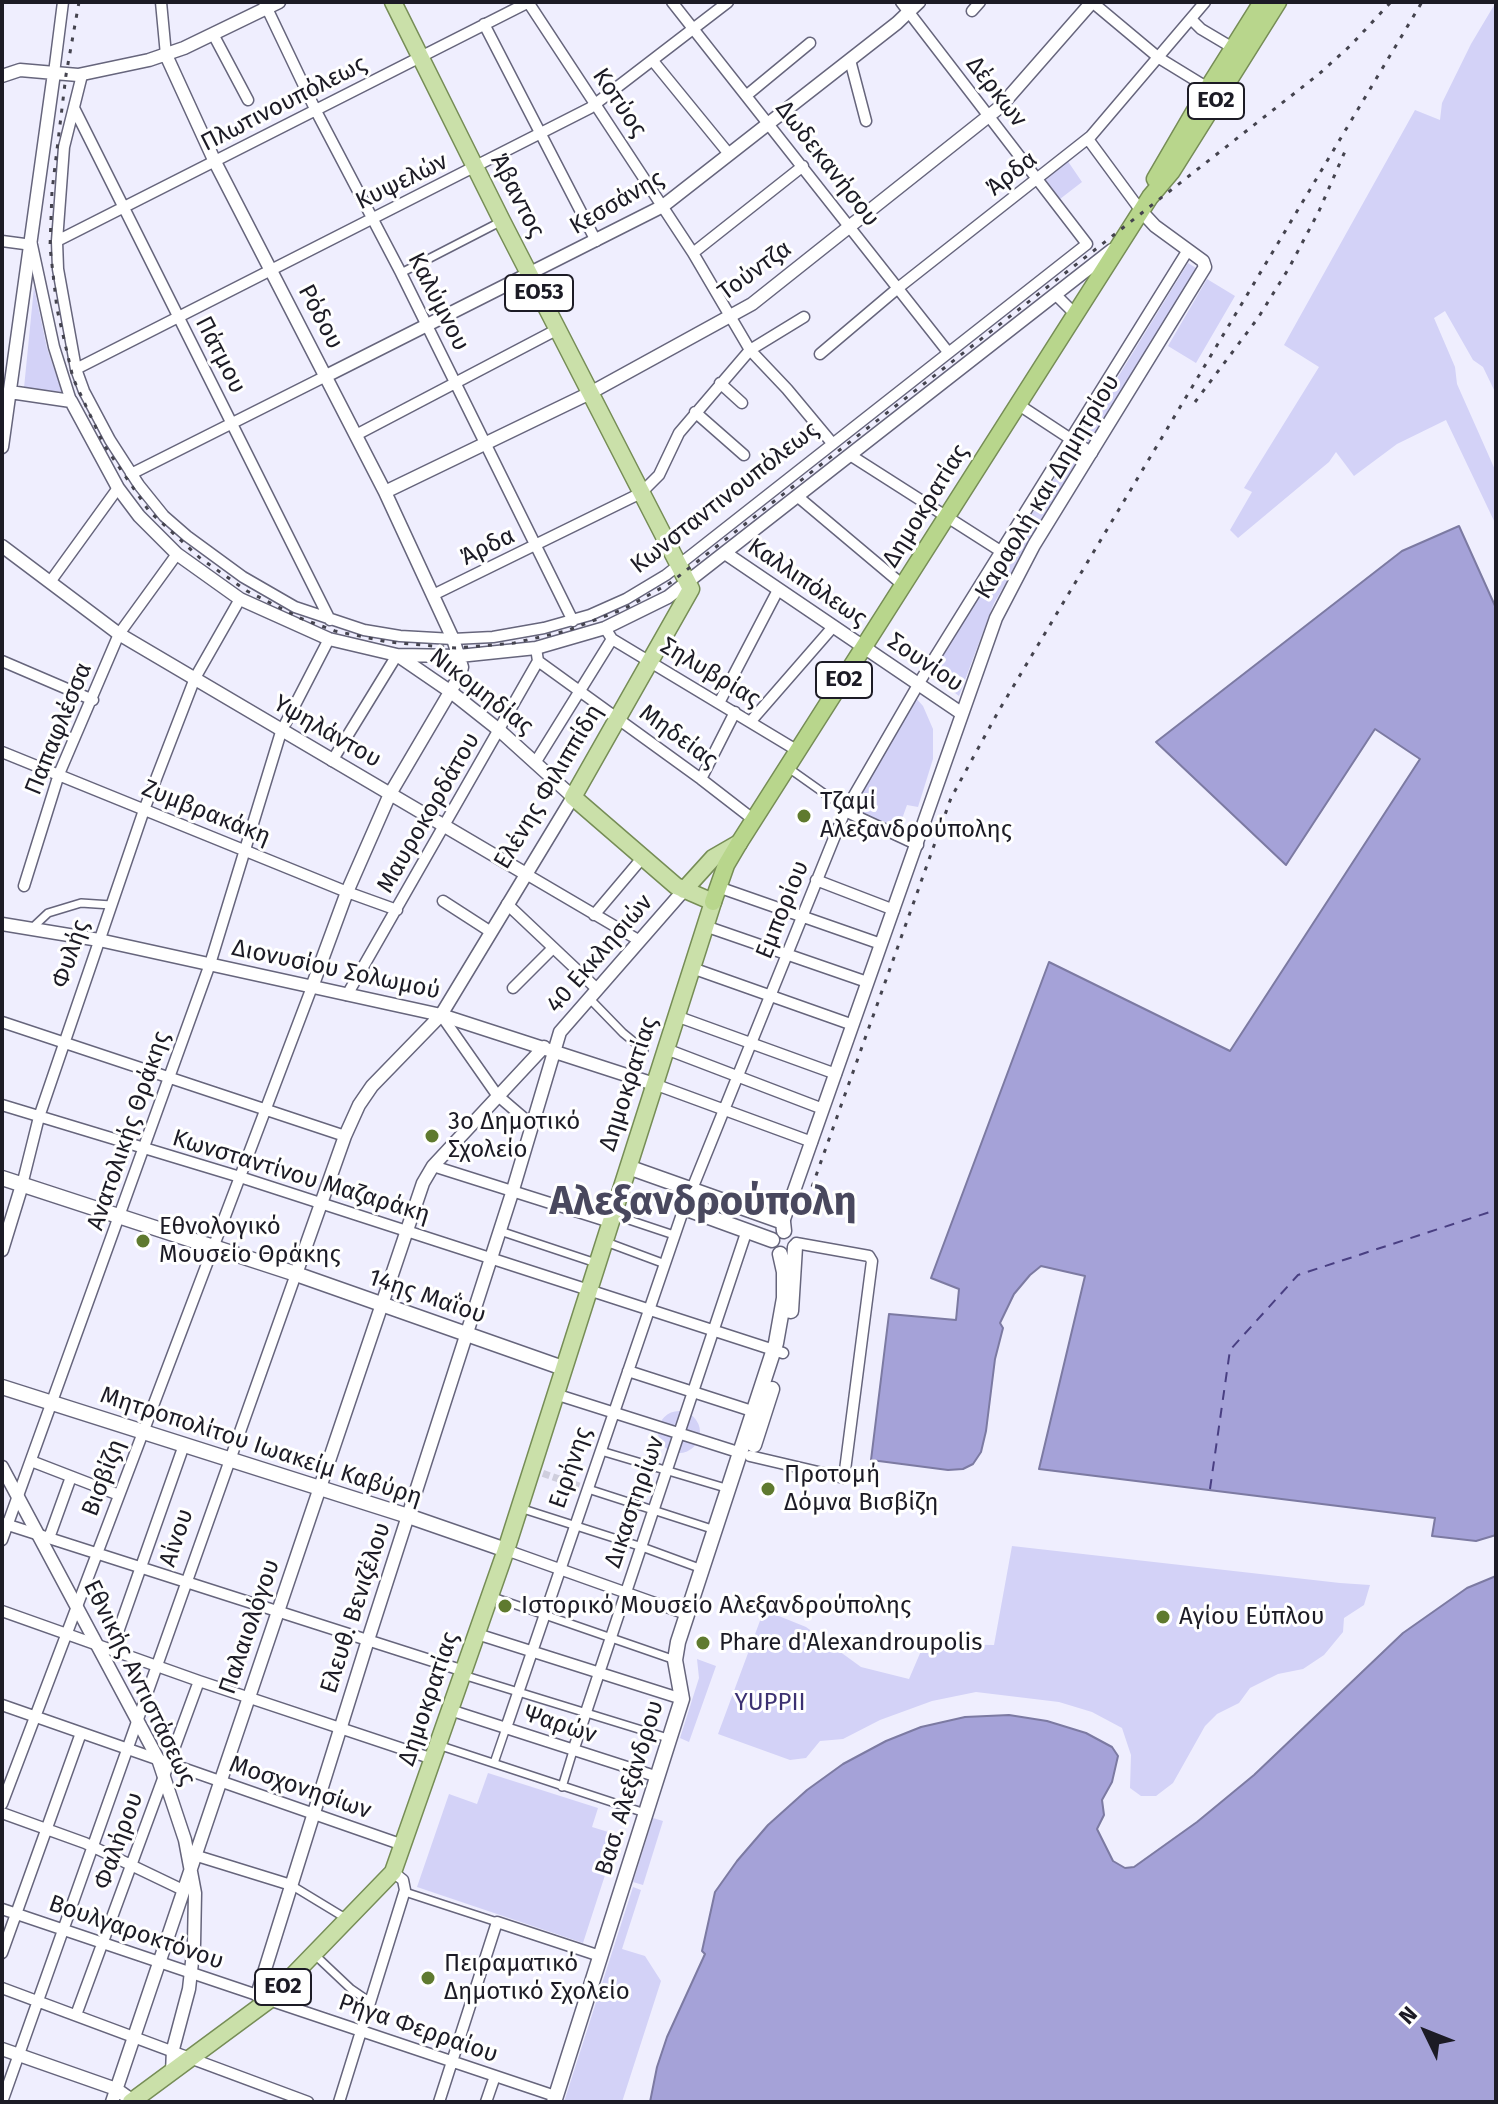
<!DOCTYPE html>
<meta charset="utf-8">
<style>
body{margin:0}
#map{position:relative;width:1498px;height:2104px;overflow:hidden;background:#efeefe;font-family:"Fira Sans",sans-serif}
canvas{display:block}
.frame{position:absolute;inset:0;border:4px solid #1c1b25;pointer-events:none}
.north{position:absolute;left:1386px;top:1992px;width:80px;height:80px;-webkit-text-stroke:6px #fff;paint-order:stroke;rotate:313deg;font-size:22px;font-weight:700;line-height:32px;text-align:center;color:#1c1b25}
.north::after{content:'';display:block;margin:auto;width:28px;height:36px;background:#1c1b25;clip-path:polygon(50% 0,100% 100%,50% 72%,0 100%)}
</style>
<div id="map">
<canvas width="1498" height="2104"></canvas>
<div class="frame"></div>
<div class="north">N</div>
</div>
<script>
const ctx = document.querySelector('canvas').getContext('2d');
ctx.lineJoin = 'round';
function paint(path, color) {
  ctx.fillStyle = color;
  ctx.fill(path, 'evenodd');
}
function shape(rows) {
  const path = new Path2D();
  for (const r of rows) {
    if (r.length === 3) {
      path.moveTo(r[0] + r[2], r[1]);
      path.arc(r[0], r[1], r[2], 0, 2 * Math.PI);
      continue;
    }
    path.moveTo(r[0], r[1]);
    for (let i = 2; i < r.length; i += 2) path.lineTo(r[i], r[i + 1]);
  }
  return path;
}
function trace(path, color, width, dash) {
  ctx.strokeStyle = color;
  ctx.lineWidth = width;
  ctx.lineCap = dash ? 'butt' : 'round';
  ctx.setLineDash(dash || []);
  ctx.stroke(path);
}
function drawText(font, color, halo, rows, align = 'center') {
  ctx.font = font + ' "Fira Sans",sans-serif';
  ctx.lineWidth = 6;
  ctx.setLineDash([]);
  ctx.textBaseline = 'middle';
  ctx.strokeStyle = halo;
  ctx.fillStyle = color;
  for (const [text, x, y, turn = 0] of rows) {
    ctx.save();
    ctx.translate(x, y);
    ctx.rotate((+turn || 0) * Math.PI / 180);
    ctx.textAlign = isNaN(turn) ? turn : align;
    if (halo) ctx.strokeText(text, 0, 0);
    ctx.fillText(text, 0, 0);
    ctx.restore();
  }
}
paint(shape([
 [1496,2,1496,394,1483,367,1473,360,1445,311,1434,318,1455,367,1457,384,1496,472,1496,525,1446,420,1397,444,1354,476,1336,452,1329,462,1238,538,1230,530,1252,492,1244,488,1319,367,1284,345,1415,110,1440,120,1442,103,1471,44],
 [1067,160,1082,182,1060,199,1044,178],
 [1188,263,1196,268,1091,443,1081,437],
 [1207,279,1235,296,1196,363,1168,346],
 [34,287,47,348,62,392,24,388],
 [1072,451,1082,457,994,603,959,696,930,674],
 [915,697,923,706,933,729,933,759,918,807,907,805,898,830,852,808],
 [679,1432,21],
 [1012,1546,1340,1583,1370,1585,1364,1605,1344,1618,1343,1632,1324,1655,1303,1669,1278,1674,1250,1688,1239,1703,1217,1714,1205,1726,1173,1783,1156,1796,1141,1796,1130,1788,1131,1755,1122,1728,1092,1712,1059,1702,976,1692,932,1701,880,1720,843,1739,820,1741,806,1758,790,1760,718,1734,764,1610,806,1627,861,1667,909,1679,924,1644,994,1645],
 [697,1659,716,1666,689,1742,680,1738,699,1678],
 [488,1773,598,1808,592,1827,618,1835,583,1943,417,1887,449,1794,477,1804],
 [653,1818,663,1821,643,1885,633,1882],
 [633,1887,641,1890,622,1949,645,1956,661,1981,622,2102,564,2102]
]), '#d3d2f7');
const water = shape([
 [1459,526,1496,608,1496,1535,1476,1541,1432,1536,1435,1518,1039,1469,1085,1276,1041,1266,1030,1275,1014,1294,1000,1323,1003,1328,995,1359,986,1431,981,1452,973,1464,963,1469,948,1470,871,1460,889,1314,956,1320,959,1289,931,1278,1049,962,1230,1051,1420,759,1375,729,1286,865,1156,742,1402,551,1459,526],
 [1496,1576,1496,2102,650,2102,657,2067,667,2037,705,1954,702,1951,715,1892,737,1861,768,1825,807,1790,843,1764,886,1741,921,1727,965,1717,1009,1715,1047,1721,1086,1733,1112,1747,1118,1756,1112,1782,1102,1800,1104,1815,1097,1829,1113,1861,1125,1868,1134,1867,1197,1822,1254,1775,1403,1633,1467,1588,1496,1576]
]);
paint(water, '#a5a2d8');
trace(water, '#7c7aa2', 2);
trace(shape([
 [1210,1489,1230,1350,1298,1275,1496,1210]
]), '#493f82', 2, [10, 8]);
trace(shape([
 [533,1470,588,1489]
]), '#cfcedd', 7, [7, 3.5]);
const pedestrian = shape([
 [401,273,500,222],
 [787,767,835,801,845,811],
 [31,929,48,913,81,903,111,905],
 [589,998,623,1033,644,1050],
 [614,1215,674,1235],
 [500,1231,596,1263],
 [606,1242,665,1264],
 [601,1451,729,1489],
 [588,1489,715,1530],
 [520,1508,642,1547,702,1569],
 [490,1596,675,1660],
 [463,1675,671,1739],
 [438,1745,645,1813],
 [494,1763,506,1728],
 [562,1787,573,1751],
 [291,1885,347,1919],
 [405,1892,497,1922],
 [315,1955,351,1989,370,2002]
]);
const minor = shape([
 [161,2,166,55],
 [264,2,316,111,401,273,573,621],
 [528,2,693,253,750,350,787,389,832,443],
 [672,2,948,352],
 [1092,2,1159,58,1208,88],
 [972,11,980,2],
 [1191,19,1201,29,1233,48],
 [484,24,596,241],
 [213,34,248,100],
 [850,60,866,121],
 [653,61,729,154],
 [54,73,63,2],
 [82,75,64,147,57,241,58,269,76,369,84,391,110,440,139,485,164,516,187,536,243,577,295,607,364,630,400,636,453,639,493,637,544,628,590,615,626,599,666,575,1087,244,901,2],
 [747,95,810,43],
 [74,108,330,620],
 [1088,139,1141,211],
 [2,241,32,245,54,347,71,401],
 [57,241,529,2],
 [693,253,803,166],
 [1055,294,1076,315],
 [820,354,898,288,1091,136,1205,2],
 [76,369,590,108,728,2],
 [720,383,742,403],
 [1019,405,1092,453],
 [695,412,744,455],
 [356,435,558,329],
 [850,455,1002,552],
 [131,474,326,376],
 [797,496,904,586],
 [50,582,118,488],
 [433,595,641,493,659,475,679,433,750,350,804,317],
 [605,628,612,639,798,751],
 [2,661,93,700],
 [538,661,701,779,754,820],
 [719,703,778,590],
 [751,721,832,628],
 [2,752,347,892,397,910],
 [332,761,397,655],
 [535,763,612,639],
 [701,779,735,712],
 [845,811,918,845],
 [526,874,640,941],
 [816,880,894,910],
 [24,886,59,774,119,634,177,554],
 [718,887,881,944],
 [443,901,491,932],
 [507,904,597,989],
 [594,915,643,857],
 [705,926,867,982],
 [692,968,853,1025],
 [513,988,553,948],
 [347,995,538,661,536,648],
 [441,1015,497,1095,532,1125],
 [676,1016,836,1074],
 [2,1022,345,1136],
 [666,1049,823,1109],
 [654,1084,812,1142],
 [2,1105,240,1177,783,1353],
 [433,1166,610,1222],
 [22,1185,39,1117,144,810,195,678,240,599],
 [692,1189,845,811,922,678,1188,250],
 [628,1371,755,1412],
 [555,1394,741,1453],
 [750,1456,844,1478,872,1261,869,1256,796,1243],
 [31,1461,119,1495],
 [2,1523,464,1671],
 [49,1538,71,1477],
 [2,1540,210,964,281,732,329,639],
 [506,1550,686,1614],
 [2,1611,199,1681,433,1759],
 [477,1634,682,1699],
 [112,1649,184,1445],
 [2,1705,403,1845],
 [450,1710,658,1777],
 [506,1728,684,1208],
 [573,1751,747,1230],
 [2,1804,312,987],
 [2,1813,85,1843,183,1890],
 [194,1855,291,1885],
 [2,1909,257,1995],
 [2,1953,81,1733],
 [2,1988,308,2102],
 [269,2000,555,2096],
 [76,2015,199,1681],
 [2,2102,296,1274],
 [339,2102,405,1890,403,1880,393,1872],
 [439,2102,497,1922,600,1956],
 [486,2102,495,2076]
]);
const tertiary = shape([
 [166,55,215,162,385,492,453,639,462,667,460,675,390,794,347,892,312,987],
 [2,76,20,70,78,75,149,60,184,48,279,2],
 [326,376,663,206,897,23,919,2],
 [10,392,71,401,118,488,139,516,177,554,240,599,329,639,397,655,459,656,536,648,605,628,668,597,1112,250],
 [2,447,54,73],
 [385,492,590,393,752,304,1000,107,1092,2],
 [2,546,119,634,526,874],
 [725,553,961,713],
 [2,924,99,940,441,1015,654,1084],
 [783,1222,996,618,1034,545,1205,267,1203,261,1155,226,1141,211],
 [2,1250,22,1185],
 [296,1274,345,1136,359,1105,372,1086,441,1015,573,797,499,730,451,692,397,655],
 [2,1467,158,1759,185,1840,195,1893,194,1944,189,1989,173,2049,172,2073],
 [269,2000,257,1995,368,1640,512,1193,560,1032,684,890],
 [2,2049,116,2089,133,2101],
 [112,2102,423,1183,433,1166,544,1047]
]);
const secondary = shape([
 [628,1167,783,1222,784,1231],
 [2,1178,296,1274,563,1368],
 [692,1189,684,1208,772,1240],
 [791,1311,795,1247],
 [2,1387,408,1516,506,1550],
 [754,1445,772,1389],
 [554,2102,682,1699,675,1660,678,1642,776,1343,784,1298,784,1272,780,1254]
]);
const primary = shape([
 [684,890,713,858,739,843],
 [131,2102,269,2000,393,1872,506,1550,713,902,676,886,573,797,691,589,502,221,393,2]
]);
const trunk = shape([
 [1155,179,1208,88,1262,2],
 [713,902,726,865,739,843,1150,197,1172,171,1278,2]
]);
trace(pedestrian, '#66657c', 10);
trace(minor, '#66657c', 13);
trace(tertiary, '#66657c', 15);
trace(secondary, '#66657c', 17);
trace(primary, '#768d56', 19);
trace(trunk, '#768d56', 19);
trace(pedestrian, '#fff', 7);
trace(minor, '#fff', 10);
trace(tertiary, '#fff', 12);
trace(secondary, '#fff', 14);
trace(primary, '#cae0a9', 16);
trace(trunk, '#b8d68c', 16);
trace(shape([
 [79,2,66,75,52,191,50,247,57,309,73,378,104,445,149,511,200,558,247,591,300,618,335,631,388,642,456,648,514,643,566,631,624,609,670,583,1319,74,1351,45,1391,2],
 [1195,402,1258,318,1289,268,1319,211,1346,149],
 [808,1198,951,798,998,712,1422,2]
]), '#44434e', 3, [4, 8]);
for (const [x, y, r, color] of [
 [804,816,8,"#5f7a2f"],
 [432,1136,8,"#5f7a2f"],
 [143,1241,8,"#5f7a2f"],
 [768,1489,8,"#5f7a2f"],
 [505,1606,8,"#5f7a2f"],
 [1163,1617,8,"#5f7a2f"],
 [703,1643,8,"#5f7a2f"],
 [428,1978,8,"#5f7a2f"]
]) {
  const dot = new Path2D();
  dot.arc(x, y, r, 0, 2 * Math.PI);
  ctx.fillStyle = color;
  ctx.fill(dot);
  trace(dot, '#fff', 3);
}
for (const [x, y, w] of [
 [1216,101,56],
 [539,293,68],
 [844,680,56],
 [283,1987,56]
]) {
  const box = new Path2D();
  box.roundRect(x - w / 2, y - 18, w, 36, 6);
  ctx.fillStyle = '#fff';
  ctx.fill(box);
  trace(box, '#1c1b25', 2);
}
drawText('bold 22px', '#1c1b25', null, [
 ["ΕΟ2",1216,101],
 ["ΕΟ53",539,293],
 ["ΕΟ2",844,680],
 ["ΕΟ2",283,1987]
]);
drawText('24px', '#1c1b25', '#fff', [
 ["Δέρκων",996,92,52],
 ["Κοτύος",619,103,56],
 ["Πλωτινουπόλεως",284,104,-27],
 ["Δωδεκανήσου",827,164,52],
 ["Άρδα",1012,174,-38],
 ["Κυψελών",402,182,-26],
 ["Άβαντος",517,196,63],
 ["Κεσσάνης",617,203,-30],
 ["Τούντζα",755,271,-36],
 ["Καλύμνου",438,302,63],
 ["Ρόδου",320,317,62],
 ["Πάτμου",220,355,63],
 ["Καραολή και Δημητρίου",1048,487,-59],
 ["Κωνσταντινουπόλεως",725,498,-38],
 ["Δημοκρατίας",926,506,-58],
 ["Άρδα",488,547,-26],
 ["Καλλιπόλεως",807,583,34],
 ["Σουνίου",925,663,34],
 ["Σηλυβρίας",710,673,31],
 ["Νικομηδίας",481,692,38],
 ["Παπαφλέσσα",59,729,-68],
 ["Υψηλάντου",327,732,30],
 ["Μηδείας",678,737,36],
 ["Ελένης Φιλιππίδη",549,787,-59],
 ["Ζυμβρακάκη",206,813,22],
 ["Μαυροκορδάτου",429,813,-60],
 ["Εμπορίου",783,910,-68],
 ["Φυλής",71,954,-71],
 ["40 Εκκλησιών",600,954,-49],
 ["Διονυσίου Σολωμού",336,970,12],
 ["Δημοκρατίας",629,1084,-72],
 ["Ανατολικής Θράκης",129,1131,-71],
 ["Κωνσταντίνου Μαζαράκη",301,1177,17],
 ["14ης Μαΐου",427,1297,19],
 ["Μητροπολίτου Ιωακείμ Καβύρη",261,1447,18],
 ["Ειρήνης",571,1468,-71],
 ["Βισβίζη",104,1478,-69],
 ["Δικαστηρίων",635,1502,-71],
 ["Αίνου",177,1538,-71],
 ["Ελευθ. Βενιζέλου",356,1608,-72],
 ["Παλαιολόγου",250,1627,-71],
 ["Εθνικής Αντιστάσεως",139,1683,64],
 ["Δημοκρατίας",429,1699,-71],
 ["Ψαρών",560,1725,18],
 ["Μοσχονησίων",300,1788,19],
 ["Βασ. Αλεξάνδρου",630,1788,-73],
 ["Φαλήρου",119,1841,-70],
 ["Βουλγαροκτόνου",136,1933,19],
 ["Ρήγα Φερραίου",418,2029,19]
]);
drawText('24px', '#1c1b25', '#fff', [
 ["Tζαμί",820,802],
 ["Αλεξανδρούπολης",820,830],
 ["3ο Δημοτικό",448,1122],
 ["Σχολείο",448,1150],
 ["Εθνολογικό",159,1227],
 ["Μουσείο Θράκης",159,1255],
 ["Προτομή",784,1475],
 ["Δόμνα Βισβίζη",784,1503],
 ["Ιστορικό Μουσείο Αλεξανδρούπολης",521,1606],
 ["Αγίου Εύπλου",1179,1617],
 ["Phare d'Alexandroupolis",719,1643],
 ["Πειραματικό",444,1964],
 ["Δημοτικό Σχολείο",444,1992]
], 'left');
drawText('24px', '#3c3172', '#fff', [
 ["YUPPII",770,1703]
]);
drawText('bold 40px', '#49485e', '#fff', [
 ["Αλεξανδρούπολη",703,1203]
]);
</script>
